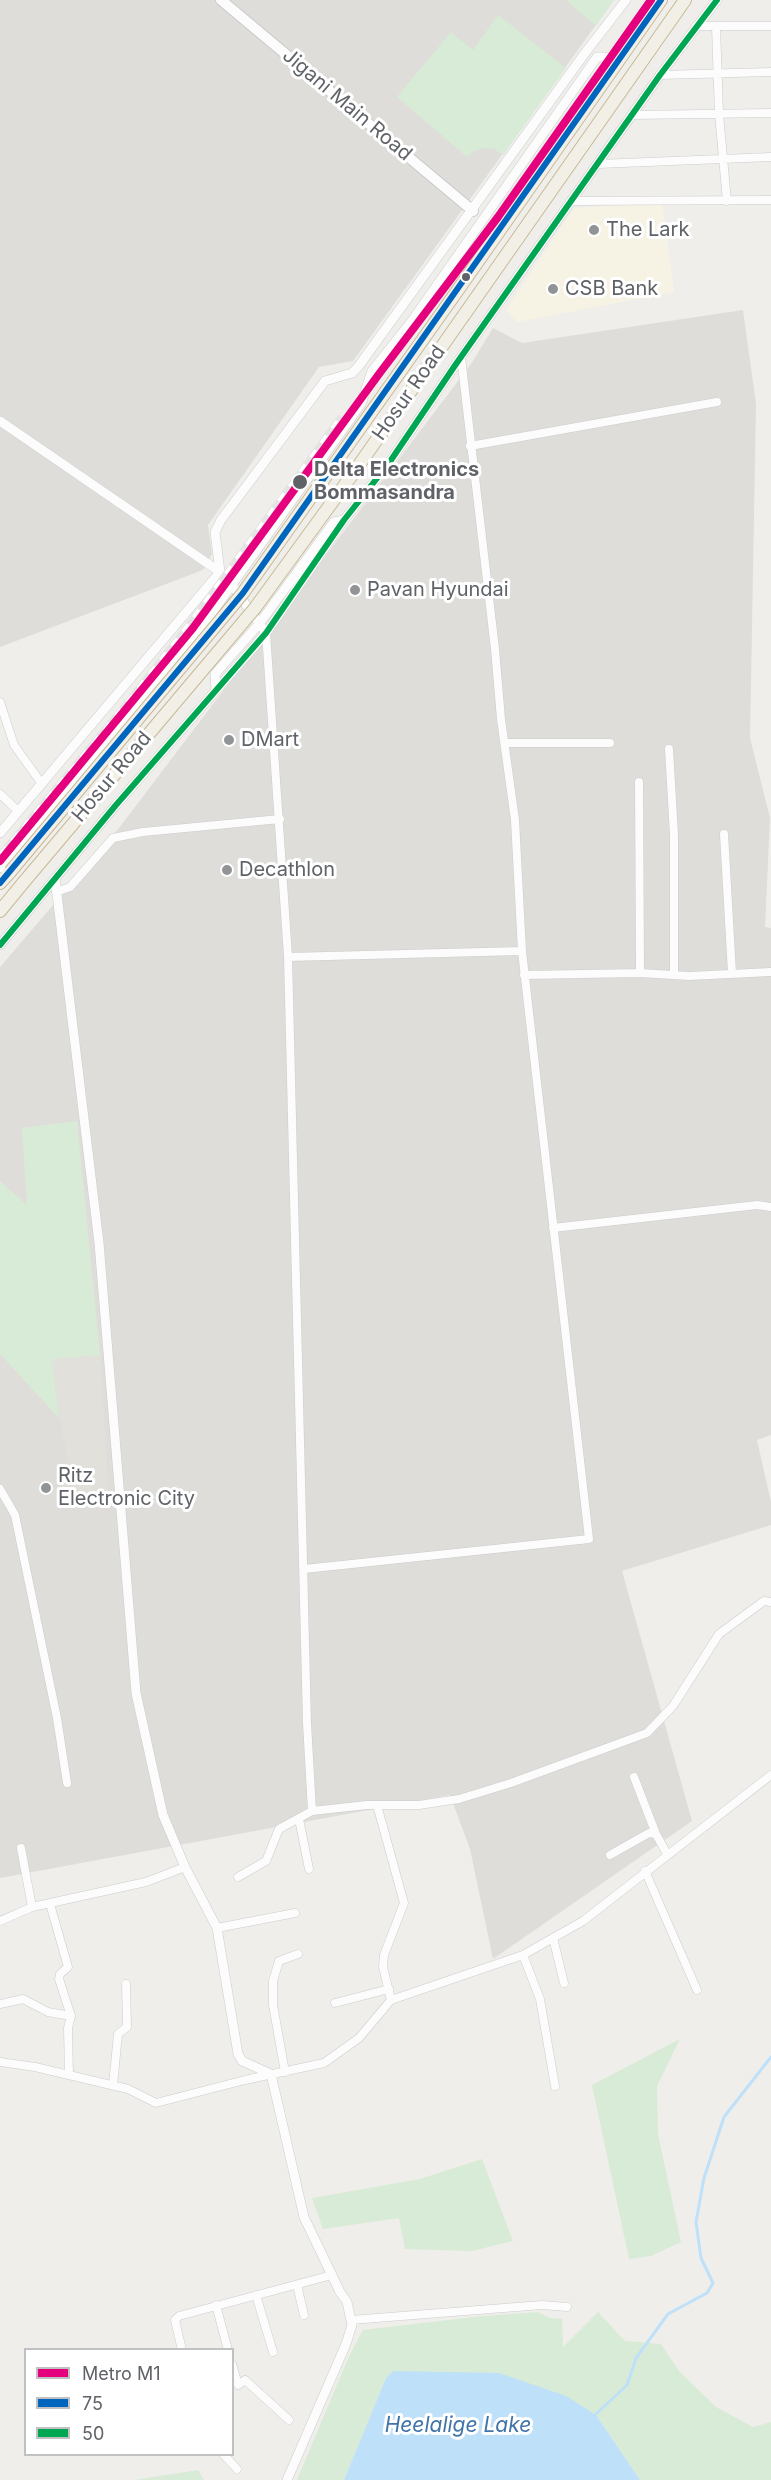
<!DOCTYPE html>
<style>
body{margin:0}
#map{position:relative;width:771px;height:2480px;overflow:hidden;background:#efeeea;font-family:Inter,sans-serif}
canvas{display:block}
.legend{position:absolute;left:24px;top:2348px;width:210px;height:108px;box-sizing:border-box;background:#fff;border:2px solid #bfc1c3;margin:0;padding:8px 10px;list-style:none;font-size:18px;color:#5f6368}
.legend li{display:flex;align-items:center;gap:12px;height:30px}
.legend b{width:30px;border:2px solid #bfc1c3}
</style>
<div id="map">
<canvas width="771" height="2480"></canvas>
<ul class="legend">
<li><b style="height:8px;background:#e5007d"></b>Metro M1</li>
<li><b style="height:8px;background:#0065bd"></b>75</li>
<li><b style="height:8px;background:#00a651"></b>50</li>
</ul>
</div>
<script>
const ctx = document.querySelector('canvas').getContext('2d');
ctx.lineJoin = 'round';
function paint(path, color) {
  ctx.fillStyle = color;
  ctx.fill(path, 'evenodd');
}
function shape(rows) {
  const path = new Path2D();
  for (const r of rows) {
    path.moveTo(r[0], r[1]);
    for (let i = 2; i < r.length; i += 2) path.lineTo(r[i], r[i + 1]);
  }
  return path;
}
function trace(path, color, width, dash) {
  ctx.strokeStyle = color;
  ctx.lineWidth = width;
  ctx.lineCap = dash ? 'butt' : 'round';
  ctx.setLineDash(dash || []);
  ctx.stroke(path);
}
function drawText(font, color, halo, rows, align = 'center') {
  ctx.font = font + ' Inter,sans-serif';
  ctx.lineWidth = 6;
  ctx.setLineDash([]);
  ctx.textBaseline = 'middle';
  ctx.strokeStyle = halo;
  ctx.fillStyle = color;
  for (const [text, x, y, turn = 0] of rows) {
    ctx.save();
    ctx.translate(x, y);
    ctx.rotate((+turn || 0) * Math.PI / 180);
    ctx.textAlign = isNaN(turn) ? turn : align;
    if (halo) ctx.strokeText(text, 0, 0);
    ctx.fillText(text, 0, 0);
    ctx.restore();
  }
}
paint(shape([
 [662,203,674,292,517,322,506,310,574,208]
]), '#f7f3e4');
paint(shape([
 [0,0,614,0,353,361,319,367,208,525,212,554,203,570,0,647],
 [743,310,756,404,750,738,770,818,765,927,771,928,771,1435,757,1440,771,1502,771,1525,622,1571,692,1821,493,1959,470,1849,450,1795,0,1878,0,967,119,828,471,364,493,328,522,343]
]), '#dfddda');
paint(shape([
 [100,1355,109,1492,77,1499,59,1418,52,1359]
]), '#e2e0da');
paint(shape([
 [566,0,614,0,596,26],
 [498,15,566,68,503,155,494,149,483,148,474,151,467,157,397,97,451,32,473,50],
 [77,1121,100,1355,52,1359,59,1418,0,1354,0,1181,27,1205,22,1128],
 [680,2039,657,2086,658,2134,681,2242,651,2256,629,2259,592,2085],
 [482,2159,513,2241,472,2251,405,2249,399,2218,323,2229,312,2198,420,2179],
 [538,2312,550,2318,562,2319,563,2347,598,2312,625,2341,661,2344,679,2371,716,2407,753,2427,771,2422,771,2480,640,2480,596,2415,386,2378,344,2480,297,2480,349,2356,363,2330,483,2316],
 [198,2470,204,2480,134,2480]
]), '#d8ebd6');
paint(shape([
 [394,2371,499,2373,566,2396,596,2415,640,2480,344,2480,386,2378]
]), '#bfe0f9');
trace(shape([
 [594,2416,627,2385,636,2358,668,2314,707,2293,713,2283,701,2258,696,2222,704,2178,724,2117,771,2057]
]), '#bfe0f9', 3);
const minor = shape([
 [696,26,716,26,719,114,727,201],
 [716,26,771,26],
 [660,75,771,72],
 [633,115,771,113],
 [598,164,771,157],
 [571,201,771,200],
 [470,446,717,402],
 [266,633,288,957,307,1723,312,1811],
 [0,702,14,745,42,784],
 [505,743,610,743],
 [669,749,674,835,674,975],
 [639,782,640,973],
 [0,794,18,811],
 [724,834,732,973],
 [56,892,70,887,113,838,143,832,280,819],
 [288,957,522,951],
 [524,975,640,973,689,976,771,972],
 [553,1228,757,1205,771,1207],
 [0,1489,15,1515,57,1718,67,1783],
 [304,1569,589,1539,522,951,515,820,501,719,495,649,461,357],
 [634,1777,656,1834],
 [377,1805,404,1903,384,1955,383,1967,391,2000],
 [299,1819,309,1869],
 [21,1848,32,1907],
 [610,1855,649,1833,656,1834,667,1854],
 [645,1871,697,1990],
 [238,1877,266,1861,279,1829,312,1811,367,1805,419,1805,459,1799,511,1783,647,1733,673,1706,719,1634,764,1601,771,1602],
 [50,1904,68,1967,60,1974,59,1979,71,2016,68,2028,69,2075],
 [0,1921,32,1907,146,1882,185,1867],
 [217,1928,295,1913],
 [553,1938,564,1983],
 [523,1955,540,1999,555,2086],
 [335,2003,389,1989],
 [0,2004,23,1999,48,2012,71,2016],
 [0,2062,35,2067,128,2089,156,2103,245,2080,324,2063,359,2038,391,2000,523,1955,583,1921,771,1775],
 [285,2072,273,2005,273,1981,279,1961,298,1954],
 [113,2085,118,2034,127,2027,126,1984],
 [297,2285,304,2315],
 [256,2295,273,2352],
 [216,2305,228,2350],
 [351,2320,542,2305,567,2307],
 [182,2350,175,2320,179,2316,332,2275],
 [232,2364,238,2385,245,2380,289,2420],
 [223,2454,237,2469]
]);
const tertiary = shape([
 [0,421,220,572,232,585,266,633],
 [216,690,215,674,259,624,334,522,344,520],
 [0,833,220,572,215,532,221,520,325,381,352,373,358,367,585,53,626,0],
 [0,868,194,638,361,404,372,371,411,322,597,57,621,57],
 [55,878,99,1243,136,1693,163,1815,185,1867,217,1928,238,2054,242,2061,271,2074,304,2217,340,2292,347,2302,352,2325,346,2344,287,2480],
 [0,945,116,805,266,633,344,520,389,463,456,364,660,75,717,0]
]);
const secondary = shape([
 [221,0,473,211]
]);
const trunk = shape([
 [453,297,661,0],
 [464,315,685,0],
 [0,883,10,872],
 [0,911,23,883]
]);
trace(minor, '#cbcccc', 9);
trace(tertiary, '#cbcccc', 10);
trace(secondary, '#cacacb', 12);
trace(trunk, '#c8b996', 14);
trace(minor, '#fdfcfc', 8);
trace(tertiary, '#fdfcfc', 9);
trace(secondary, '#fdfcfc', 10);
trace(trunk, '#f2f0e6', 12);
const rail = shape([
 [0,854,126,703,189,623,339,418]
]);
trace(rail, '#e4e4e4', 5);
trace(rail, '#fff', 3, [9]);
const trunkBridge = shape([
 [10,872,243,593,453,297],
 [23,883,255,608,352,475,464,315]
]);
trace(trunkBridge, '#c8b996', 14, []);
trace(trunkBridge, '#f2f0e6', 12);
trace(shape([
 [0,883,243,593,661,0]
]), '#0065bd', 6);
trace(shape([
 [0,945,116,805,266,633,344,520,389,463,456,364,660,75,717,0]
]), '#00a651', 6);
trace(shape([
 [0,861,193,628,379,374,498,217,651,0]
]), '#e5007d', 8);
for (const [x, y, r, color] of [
 [594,230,6,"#919496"],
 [466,277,5,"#5f6368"],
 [553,289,6,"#919496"],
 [300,482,8,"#5f6368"],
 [355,590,6,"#919496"],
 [229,740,6,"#919496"],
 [227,870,6,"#919496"],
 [46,1488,6,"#919496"]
]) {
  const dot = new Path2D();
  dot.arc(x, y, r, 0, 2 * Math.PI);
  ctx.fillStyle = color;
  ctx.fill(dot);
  trace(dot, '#fff', 2);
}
drawText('20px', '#5f6368', '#fff', [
 ["Jigani Main Road",347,105,40],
 ["Hosur Road",409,393,-55],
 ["Hosur Road",112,777,-50]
]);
drawText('20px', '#5f6368', '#fff', [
 ["The Lark",606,230],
 ["CSB Bank",565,289],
 ["Pavan Hyundai",367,590],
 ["DMart",241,740],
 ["Decathlon",239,870],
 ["Ritz",58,1476],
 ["Electronic City",58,1499]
], 'left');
drawText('bold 20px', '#5f6368', '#fff', [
 ["Delta Electronics",314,470],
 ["Bommasandra",314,493]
], 'left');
drawText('italic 21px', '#4174aa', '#fff', [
 ["Heelalige Lake",458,2426]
]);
</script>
